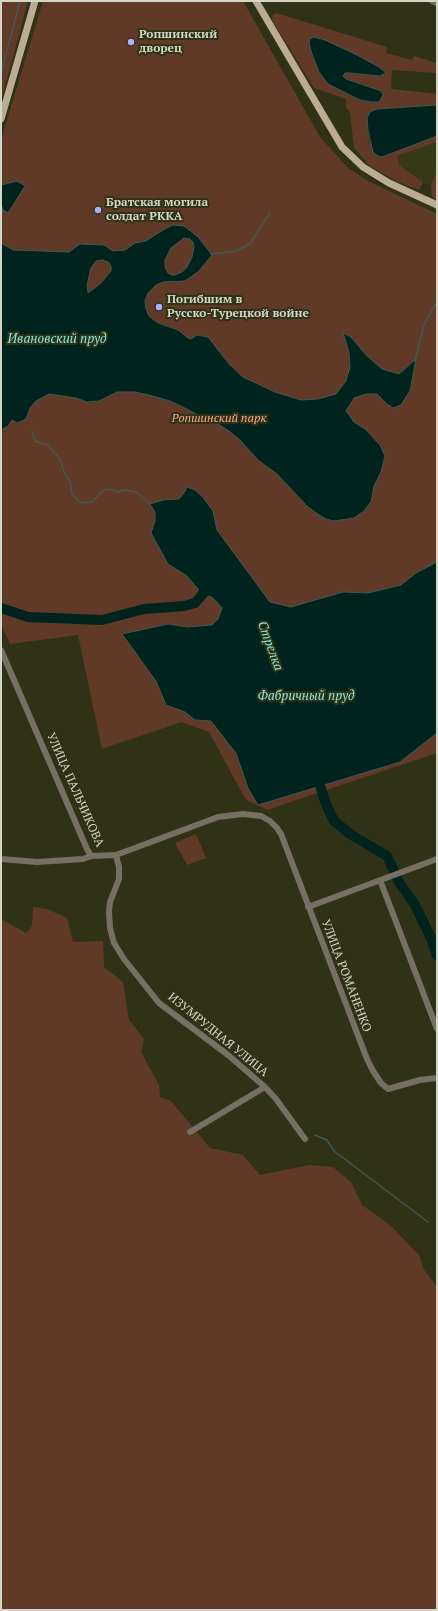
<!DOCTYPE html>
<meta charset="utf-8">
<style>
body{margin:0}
#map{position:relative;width:438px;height:1611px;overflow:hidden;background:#303218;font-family:"PT Serif",serif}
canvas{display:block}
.frame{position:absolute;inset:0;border:2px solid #d3d5c5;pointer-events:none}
</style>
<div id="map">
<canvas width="438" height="1611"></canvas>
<div class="frame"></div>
</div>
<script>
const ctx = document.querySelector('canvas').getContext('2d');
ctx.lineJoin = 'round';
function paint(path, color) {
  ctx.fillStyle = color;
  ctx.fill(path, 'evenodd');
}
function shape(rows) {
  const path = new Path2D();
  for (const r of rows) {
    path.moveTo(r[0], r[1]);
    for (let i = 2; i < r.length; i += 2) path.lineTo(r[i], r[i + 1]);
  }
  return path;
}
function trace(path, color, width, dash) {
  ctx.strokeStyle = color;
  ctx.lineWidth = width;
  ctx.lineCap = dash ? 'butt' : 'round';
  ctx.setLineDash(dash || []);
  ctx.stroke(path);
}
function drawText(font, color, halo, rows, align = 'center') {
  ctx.font = font + ' "PT Serif",serif';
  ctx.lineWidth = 4;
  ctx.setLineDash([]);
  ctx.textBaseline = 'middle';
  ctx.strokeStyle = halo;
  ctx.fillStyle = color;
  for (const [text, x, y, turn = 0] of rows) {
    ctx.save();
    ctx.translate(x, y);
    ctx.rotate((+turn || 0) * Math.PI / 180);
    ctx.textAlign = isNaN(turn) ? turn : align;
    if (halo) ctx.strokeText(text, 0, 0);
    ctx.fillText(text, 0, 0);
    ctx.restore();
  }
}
paint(shape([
 [437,142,437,171,431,185,423,182,400,166,397,156]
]), '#363917');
paint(shape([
 [1,1,28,1,1,101],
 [43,1,243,1,320,137,348,168,368,181,437,214,437,753,267,810,246,800,209,732,181,722,102,749,78,635,10,644,1,624,1,140],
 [276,13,387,47,386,53,412,60,414,56,437,63,437,73,392,70,391,89,437,94,437,105,377,109,367,118,369,141,382,157,437,136,437,142,397,156,400,166,423,182,419,190,398,182,370,166,354,148,350,112,346,107,346,99,314,88,272,20,273,14],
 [318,38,355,54,379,67,386,73,380,76,349,73,344,73,343,76,346,78,381,91,383,95,379,102,371,102,360,100,334,87,316,65,312,54,309,43],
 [437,171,437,200,432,197,431,185],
 [196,834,206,858,187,865,175,843],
 [33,907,47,909,67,918,73,942,103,941,104,967,123,982,129,1020,144,1039,141,1052,159,1085,160,1097,171,1101,210,1148,243,1155,260,1175,309,1165,333,1167,351,1182,362,1205,390,1225,419,1255,424,1270,437,1287,437,1610,1,1610,1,919,26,933,32,926]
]), '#613a27');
const water = shape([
 [314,37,325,40,355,54,379,67,386,73,380,76,349,73,345,73,343,76,346,79,381,91,383,95,379,102,371,102,360,100,328,84,319,72,312,54,309,43,310,39,314,37],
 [437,105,437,136,382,157,378,156,373,152,368,130,367,118,370,112,377,109,437,105],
 [17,181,25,186,8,213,3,210,1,204,1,185,17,181],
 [173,225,184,226,198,237,212,255,199,271,185,281,163,282,156,285,148,293,145,301,146,309,149,316,158,323,178,330,188,338,191,339,197,335,208,337,229,364,243,377,275,392,301,400,318,399,336,394,346,381,350,367,349,352,343,333,351,337,366,355,382,369,399,374,416,359,410,391,401,405,393,408,387,404,377,394,366,394,354,398,346,411,354,422,365,429,380,445,385,456,381,472,374,486,371,502,364,511,354,518,334,521,326,519,316,513,307,506,277,474,258,460,240,440,229,431,215,422,203,418,187,409,170,401,149,395,135,392,117,392,99,401,87,402,76,398,49,394,36,401,30,408,26,419,17,423,12,420,8,426,1,430,1,243,13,250,69,252,80,244,104,245,113,251,125,250,135,243,146,241,163,230,173,225],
 [184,238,190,239,193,242,194,247,192,257,187,267,182,272,175,275,171,275,168,273,165,267,165,260,171,248,184,238],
 [103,260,108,262,111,266,111,271,101,283,88,293,87,285,91,268,96,261,103,260],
 [187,487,195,490,202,496,213,511,217,530,270,602,291,607,343,592,368,593,401,585,416,573,437,562,437,733,400,762,258,805,248,788,236,753,227,742,211,721,195,720,185,712,166,705,156,681,122,634,168,624,188,627,212,625,218,619,222,608,216,601,210,596,200,598,198,589,187,576,168,564,151,533,155,521,155,512,150,504,163,500,179,499,184,493,187,487]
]);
paint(water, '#00231e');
trace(water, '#3f5850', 1);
trace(shape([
 [1,73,20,1],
 [1,214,3,210],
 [211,254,236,251,250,244,270,213],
 [415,361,424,325,437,301],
 [32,431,35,441,48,445,60,459,65,474,70,481,72,494,81,503,92,502,102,491,109,489,118,492,125,490,136,492,150,504],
 [315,1135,327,1140,334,1151,428,1222]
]), '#3f5850', 1.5);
trace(shape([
 [1,608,28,617,102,620,144,609,184,606,195,603,207,589],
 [316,773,326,804,334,821,350,834,387,856,399,882,415,905,431,938,437,956]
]), '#00231e', 10);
trace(shape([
 [432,1,437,3],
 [1,650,87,849,91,856,116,855,218,817,243,814,261,816,270,821,277,828,281,834,367,1059,373,1071,381,1083,388,1089,420,1080,437,1078],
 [116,855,119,867,119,879,110,902,109,912,110,928,114,943,124,959,159,1003,228,1055,265,1087,276,1099,305,1139],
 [1,859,37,862,83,859,91,856],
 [380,880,437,1029],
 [308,907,437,859],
 [190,1132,265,1087]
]), '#766f63', 6);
trace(shape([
 [256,1,342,147,363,167,389,183,437,205],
 [1,119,35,1]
]), '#bbac96', 7);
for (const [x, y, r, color] of [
 [131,42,4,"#afaefa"],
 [98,210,4,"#afaefa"],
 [159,307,4,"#afaefa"]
]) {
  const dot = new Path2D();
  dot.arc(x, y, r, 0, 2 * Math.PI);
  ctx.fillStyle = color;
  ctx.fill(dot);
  trace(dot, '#303218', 1.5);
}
drawText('bold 12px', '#d3d5c5', '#303218', [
 ["Ропшинский",139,35],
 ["дворец",139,49],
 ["Братская могила",106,203],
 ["солдат РККА",106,217],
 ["Погибшим в",167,300],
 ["Русско-Турецкой войне",167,314]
], 'left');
drawText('italic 12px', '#f4a988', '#303218', [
 ["Ропшинский парк",219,419]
]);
drawText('12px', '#d3d5c5', '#303218', [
 ["УЛИЦА ПАЛЬЧИКОВА",75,790,66],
 ["УЛИЦА РОМАНЕНКО",346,976,69],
 ["ИЗУМРУДНАЯ УЛИЦА",218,1035,39]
]);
drawText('italic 13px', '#82e9d8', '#303218', [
 ["Ивановский пруд",57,339],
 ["Стрелка",270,646,70],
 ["Фабричный пруд",306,696]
]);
</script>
